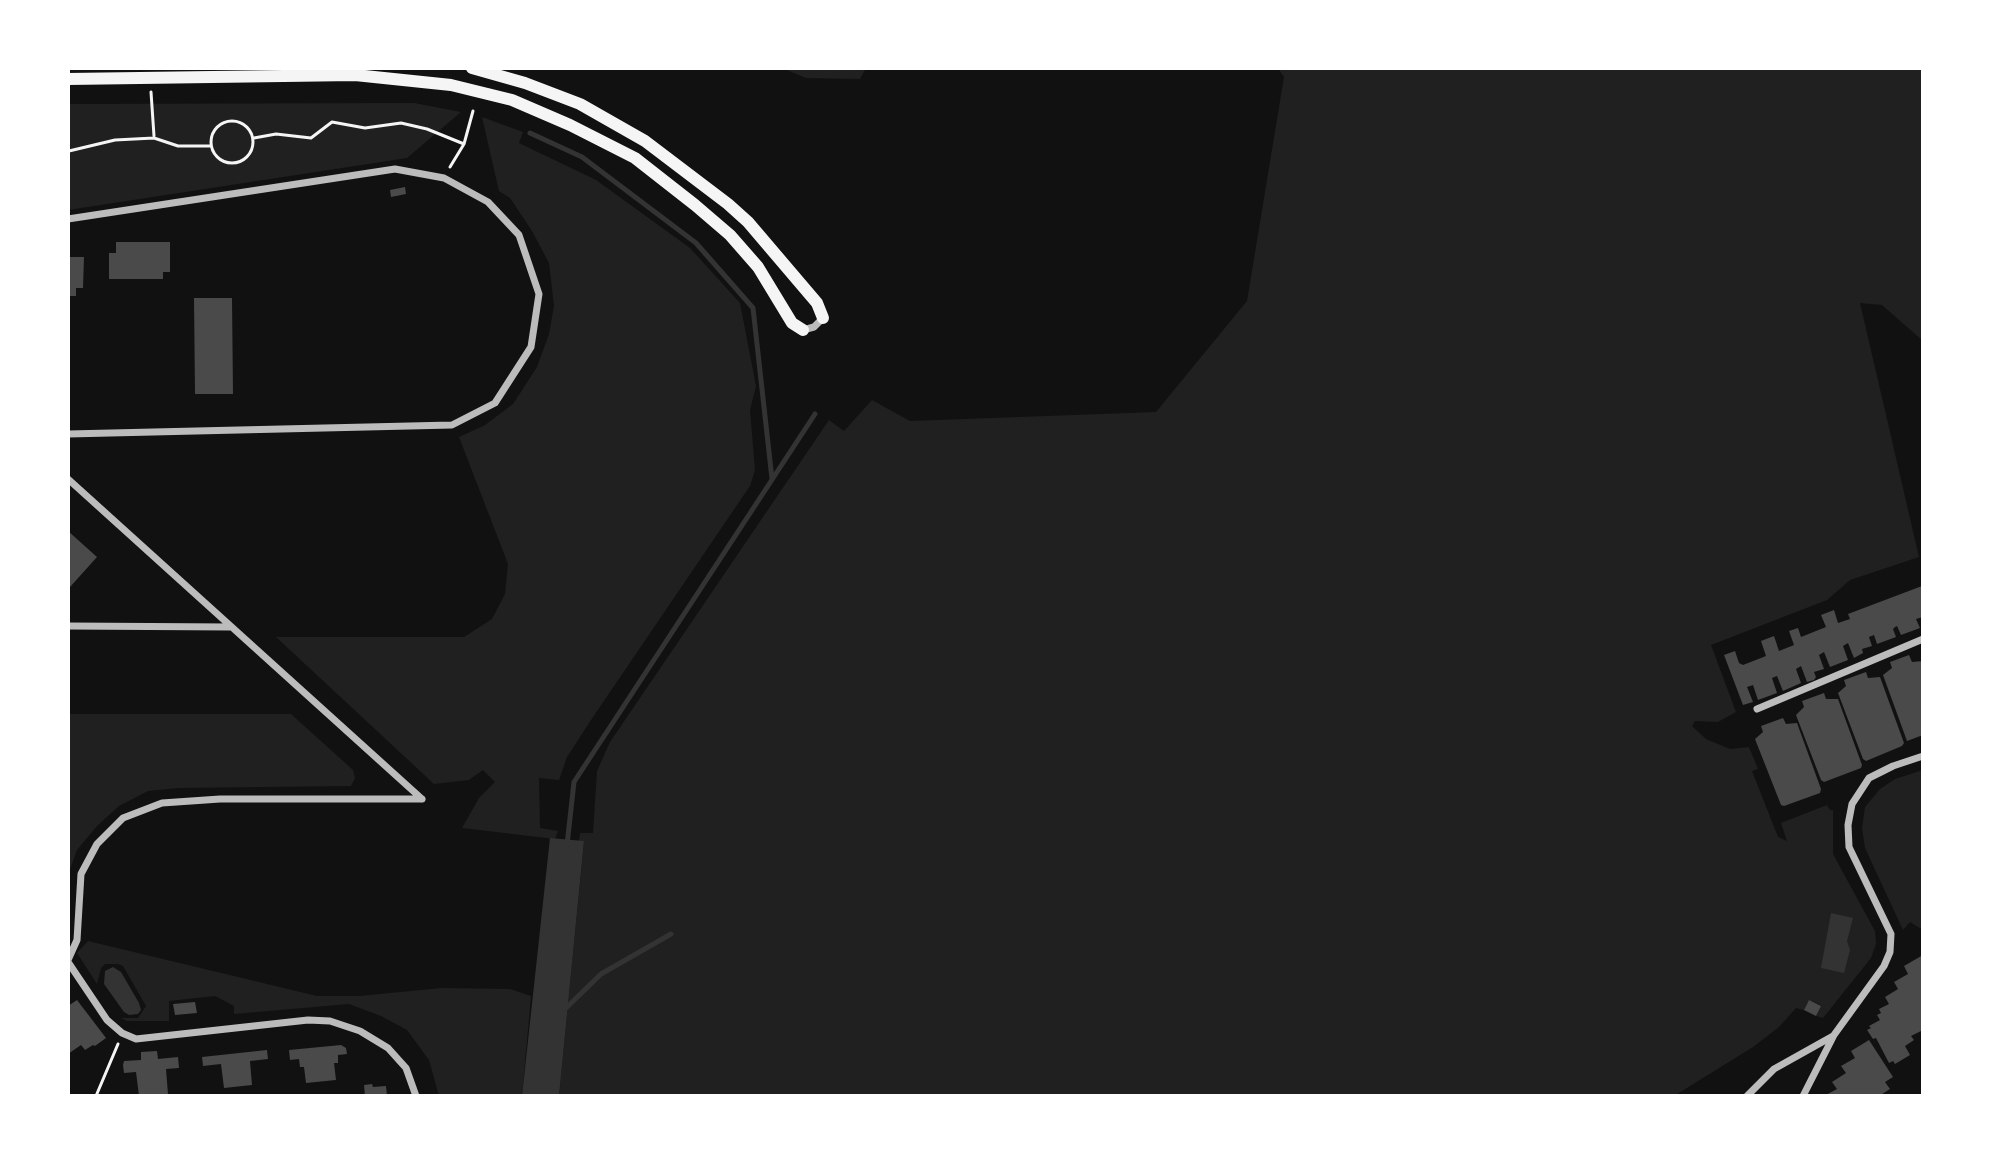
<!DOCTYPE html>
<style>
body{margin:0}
#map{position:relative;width:1991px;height:1164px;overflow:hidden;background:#111;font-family:"Fira Sans Condensed",sans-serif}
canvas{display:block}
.frame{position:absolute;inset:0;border:70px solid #fff;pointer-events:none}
</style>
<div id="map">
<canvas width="1991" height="1164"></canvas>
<div class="frame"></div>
</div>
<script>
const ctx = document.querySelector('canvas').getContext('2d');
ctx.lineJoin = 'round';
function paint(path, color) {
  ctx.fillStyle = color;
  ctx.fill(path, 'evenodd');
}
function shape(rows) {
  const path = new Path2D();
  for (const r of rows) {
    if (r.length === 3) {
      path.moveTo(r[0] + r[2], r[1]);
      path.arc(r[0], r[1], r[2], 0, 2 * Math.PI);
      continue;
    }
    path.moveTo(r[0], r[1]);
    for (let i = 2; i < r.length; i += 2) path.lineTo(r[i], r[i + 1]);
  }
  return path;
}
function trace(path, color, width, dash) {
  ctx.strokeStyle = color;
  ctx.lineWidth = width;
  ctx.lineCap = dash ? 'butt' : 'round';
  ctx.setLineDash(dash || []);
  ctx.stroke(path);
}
paint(shape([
 [782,68,866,68,860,79,806,78],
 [1278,68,1923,68,1923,341,1882,305,1860,303,1919,557,1850,580,1827,600,1711,645,1736,712,1718,722,1695,721,1692,726,1706,739,1730,749,1749,747,1758,769,1752,771,1778,837,1787,841,1781,823,1827,805,1830,810,1833,810,1833,854,1875,931,1876,944,1871,958,1823,1018,1816,1016,1821,1005,1809,1000,1804,1010,1796,1008,1779,1027,1753,1047,1674,1096,559,1096,584,842,579,841,580,833,593,833,597,771,610,742,829,420,844,431,872,400,910,421,1156,412,1247,301,1284,77],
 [414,103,461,112,407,158,68,210,68,104],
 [482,117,523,132,519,143,596,180,690,248,740,303,756,386,750,410,755,470,750,486,591,720,567,757,559,780,539,778,540,828,558,831,555,839,462,828,479,798,495,782,483,770,469,780,434,784,276,637,464,637,492,619,505,594,508,564,459,437,485,425,513,404,537,367,549,334,554,306,549,263,532,231,510,198,499,191],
 [68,714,291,714,353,770,355,778,351,786,178,788,148,791,119,806,97,826,77,850,68,875],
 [1923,770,1923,930,1910,922,1903,930,1865,848,1862,828,1865,807,1880,789,1895,779],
 [88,941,317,996,359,996,442,988,510,989,531,996,522,1096,439,1096,429,1060,407,1030,381,1016,349,1004,234,1014,234,1006,215,996,169,1001,169,1021,127,1021,121,1018,138,1018,146,1006,123,966,118,964,105,964,101,968,97,984,77,953]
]), '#202020');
paint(shape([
 [550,838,584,841,559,1096,522,1096],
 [1831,913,1853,918,1847,941,1850,950,1844,973,1821,968],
 [113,967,121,972,139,1003,141,1010,138,1014,129,1015,124,1012,104,984,105,971]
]), '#333');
trace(shape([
 [530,133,582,157,696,243,753,308,772,479],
 [567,845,574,782,815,414],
 [565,1009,601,974,671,934]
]), '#333', 5);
paint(shape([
 [405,187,406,194,391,197,390,190],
 [116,242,170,242,170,272,163,272,163,279,109,279,109,253,116,253],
 [68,257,84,257,83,288,76,288,76,296,68,296],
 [194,298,232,298,233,394,195,394],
 [68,531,97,557,70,587,68,585],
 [1922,586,1923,617,1916,619,1920,628,1901,635,1897,626,1895,627,1893,629,1896,637,1877,644,1874,635,1869,637,1872,646,1862,649,1863,653,1854,658,1848,643,1843,646,1848,660,1830,667,1824,652,1819,655,1824,669,1814,672,1816,677,1814,680,1807,682,1801,666,1796,669,1801,683,1783,691,1777,676,1772,678,1777,693,1758,700,1753,685,1747,687,1753,702,1743,705,1724,655,1735,651,1739,663,1743,665,1766,656,1761,641,1774,636,1779,651,1794,645,1789,631,1798,628,1801,637,1826,627,1821,615,1834,610,1838,623,1850,619,1848,614],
 [1909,655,1912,662,1923,661,1923,735,1907,741,1883,675,1892,668,1890,662],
 [1866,672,1868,678,1880,677,1904,743,1902,746,1866,761,1863,759,1838,693,1846,686,1844,680],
 [1824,693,1826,699,1838,699,1862,765,1861,768,1824,782,1821,780,1796,715,1804,707,1802,701],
 [1783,718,1786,724,1797,723,1821,789,1820,793,1784,806,1781,805,1755,739,1763,732,1761,726],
 [1923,955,1923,1030,1911,1036,1914,1040,1905,1046,1910,1055,1895,1064,1893,1061,1889,1063,1876,1038,1873,1039,1867,1030,1871,1028,1869,1026,1880,1020,1877,1015,1881,1013,1879,1009,1889,1004,1885,997,1898,989,1894,982,1908,974,1904,966],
 [77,1000,106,1038,95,1046,93,1045,85,1050,81,1045,68,1054,68,1006],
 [1809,1000,1821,1006,1816,1016,1804,1010],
 [195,1002,197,1013,175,1015,173,1004],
 [1869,1040,1893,1077,1885,1082,1890,1089,1879,1096,1824,1096,1837,1089,1832,1082,1846,1073,1841,1066,1855,1058,1851,1051],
 [341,1045,346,1048,347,1054,338,1055,338,1063,334,1063,336,1080,306,1083,304,1067,300,1067,299,1059,290,1060,289,1050],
 [267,1050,268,1059,250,1061,252,1085,224,1088,221,1064,203,1066,202,1057],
 [157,1051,158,1059,178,1057,179,1068,166,1069,168,1094,139,1096,136,1072,124,1073,123,1065,124,1061,141,1060,141,1052],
 [372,1084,373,1087,386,1086,387,1096,365,1096,364,1085]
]), '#4a4a4a');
trace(shape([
 [151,92,154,136],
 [232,142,21],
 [254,138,276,134,311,138,332,122,365,128,401,123,427,129,464,144,450,167],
 [464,144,473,111],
 [68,148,68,164],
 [69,151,115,140,154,138,178,146,211,146],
 [96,1096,118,1044]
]), '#f5f5f5', 3);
trace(shape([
 [68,219,395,169,444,178,488,202,519,235,539,294,531,347,495,403,452,425,68,434],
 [803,330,814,327,823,318],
 [68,479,422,799],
 [68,626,230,627],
 [1757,709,1923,639],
 [68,960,77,940,81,874,97,844,123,818,162,803,220,799,422,799],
 [68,962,107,1020,122,1033,136,1039,308,1020,330,1021,360,1031,388,1048,406,1068,416,1096],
 [1747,1096,1774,1069,1833,1036],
 [1803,1096,1834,1035,1884,966,1890,952,1891,934,1849,847,1848,825,1852,804,1869,778,1893,766,1923,756]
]), '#bcbcbc', 7);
trace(shape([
 [472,68,525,83,580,104,645,141,728,204,748,222,817,303,823,318],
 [68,79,355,75,451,85,512,100,570,125,635,158,695,205,730,235,758,267,792,323,803,330]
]), '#f5f5f5', 12);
</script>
